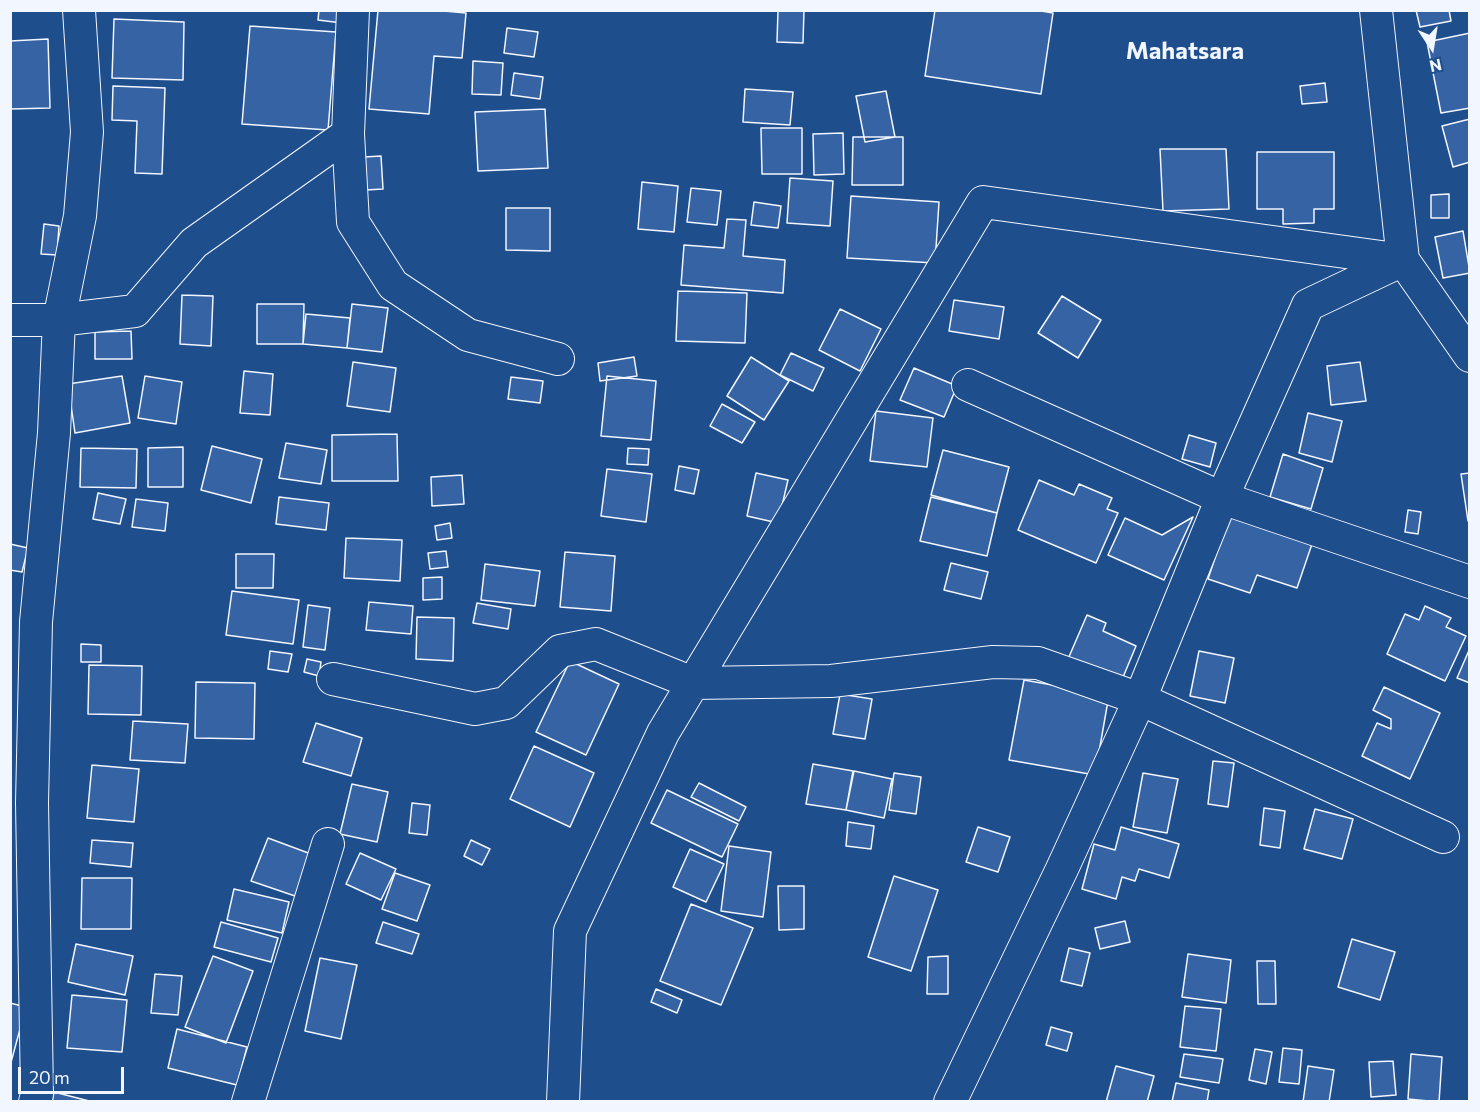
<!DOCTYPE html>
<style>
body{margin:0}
#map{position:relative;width:1480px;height:1112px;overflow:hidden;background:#1f4e8c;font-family:Commissioner,sans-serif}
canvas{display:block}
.frame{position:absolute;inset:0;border:12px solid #f2f6ff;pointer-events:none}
.north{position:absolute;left:1402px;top:18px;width:60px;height:60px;-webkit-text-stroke:4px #1f4e8c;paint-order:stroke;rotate:168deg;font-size:16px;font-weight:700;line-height:24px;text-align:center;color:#f2f6ff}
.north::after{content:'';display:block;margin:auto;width:21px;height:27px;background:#f2f6ff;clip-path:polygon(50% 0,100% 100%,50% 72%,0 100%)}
.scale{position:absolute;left:18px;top:1067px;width:106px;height:27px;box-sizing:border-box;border:3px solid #f2f6ff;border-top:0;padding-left:8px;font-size:18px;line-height:21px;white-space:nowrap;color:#f2f6ff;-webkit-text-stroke:4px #1f4e8c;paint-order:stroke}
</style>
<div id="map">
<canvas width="1480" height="1112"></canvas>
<div class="frame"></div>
<div class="north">N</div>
<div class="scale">20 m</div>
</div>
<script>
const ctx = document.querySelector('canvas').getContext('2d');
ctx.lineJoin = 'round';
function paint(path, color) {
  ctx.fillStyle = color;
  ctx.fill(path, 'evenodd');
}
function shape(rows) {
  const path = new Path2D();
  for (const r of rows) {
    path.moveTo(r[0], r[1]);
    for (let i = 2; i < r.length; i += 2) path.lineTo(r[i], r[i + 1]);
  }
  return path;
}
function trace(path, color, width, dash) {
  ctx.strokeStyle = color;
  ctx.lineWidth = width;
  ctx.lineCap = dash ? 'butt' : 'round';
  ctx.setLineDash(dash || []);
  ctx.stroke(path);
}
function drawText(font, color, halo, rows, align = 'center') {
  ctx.font = font + ' Commissioner,sans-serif';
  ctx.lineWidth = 4.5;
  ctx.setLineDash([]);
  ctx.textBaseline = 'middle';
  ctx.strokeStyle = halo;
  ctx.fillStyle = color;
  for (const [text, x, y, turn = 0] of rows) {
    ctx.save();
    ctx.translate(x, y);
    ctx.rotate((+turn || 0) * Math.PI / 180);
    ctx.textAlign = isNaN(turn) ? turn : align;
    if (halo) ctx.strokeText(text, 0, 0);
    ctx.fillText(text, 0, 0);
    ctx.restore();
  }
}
const building = shape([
 [319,10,343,10,342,23,318,20,319,10],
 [378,10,433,10,466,13,462,58,434,56,429,114,369,109,378,10],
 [778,10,804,10,803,43,777,42,778,10],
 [935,10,1035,10,1053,13,1041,94,925,76,935,10],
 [1416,10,1449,10,1451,21,1420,27,1416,10],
 [114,19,184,22,183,80,112,78,114,19],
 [250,26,336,32,328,130,242,124,250,26],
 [507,28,538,32,534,57,504,53,507,28],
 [1470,33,1470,108,1441,113,1427,42,1470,33],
 [48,39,50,108,10,109,10,41,48,39],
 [473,61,503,63,501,95,472,94,473,61],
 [514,73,543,77,540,99,511,95,514,73],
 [1325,83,1327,102,1302,104,1300,86,1325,83],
 [113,86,165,88,162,174,135,173,137,121,112,120,113,86],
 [745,89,793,92,790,125,743,122,745,89],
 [886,91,895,137,865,142,856,96,886,91],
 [545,109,548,168,478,171,475,112,545,109],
 [1470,119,1470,162,1453,167,1442,126,1470,119],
 [761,128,802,128,802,174,762,174,761,128],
 [843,133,844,174,814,175,813,134,843,133],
 [853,137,903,137,903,185,852,185,853,137],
 [1160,149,1226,149,1229,209,1163,211,1160,149],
 [1257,152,1334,152,1334,209,1314,209,1314,223,1283,224,1283,209,1257,209,1257,152],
 [381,156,383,189,366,190,364,157,381,156],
 [790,178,833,181,830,226,787,223,790,178],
 [642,182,678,186,674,232,638,229,642,182],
 [691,188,721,191,717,225,687,222,691,188],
 [1449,194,1449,218,1431,218,1431,195,1449,194],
 [851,196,939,202,935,263,847,258,851,196],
 [754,202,781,206,778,228,751,225,754,202],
 [506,208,550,208,550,251,506,250,506,208],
 [727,219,746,220,743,256,785,260,783,293,681,285,684,245,724,248,727,219],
 [44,224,59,226,57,255,41,254,44,224],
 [1463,231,1470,273,1443,278,1435,237,1463,231],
 [678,291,747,293,745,343,676,341,678,291],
 [182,295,213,296,211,346,180,344,182,295],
 [1062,296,1101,320,1078,358,1038,333,1062,296],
 [954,300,1004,307,999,339,949,331,954,300],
 [257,304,304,304,303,344,257,344,257,304],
 [352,304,388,308,382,352,347,348,352,304],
 [840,309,881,329,860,371,819,350,840,309],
 [306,314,350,318,347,348,303,344,306,314],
 [131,331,132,359,95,359,95,332,131,331],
 [791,353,824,368,813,391,780,375,791,353],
 [634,357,637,376,600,381,598,363,634,357],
 [751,357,789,381,764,420,727,396,751,357],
 [353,362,396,368,390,412,347,406,353,362],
 [1360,362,1366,401,1331,405,1327,366,1360,362],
 [914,368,957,386,944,417,900,400,914,368],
 [244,371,273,374,270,415,240,413,244,371],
 [122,376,130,423,75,433,68,384,122,376],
 [145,376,182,382,176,424,138,418,145,376],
 [607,376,656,381,651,440,601,436,607,376],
 [511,377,543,381,540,403,508,399,511,377],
 [722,404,755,422,742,443,710,426,722,404],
 [876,411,933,418,927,467,870,461,876,411],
 [1308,413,1342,421,1332,462,1299,453,1308,413],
 [397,434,398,481,332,481,332,435,397,434],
 [1189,435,1216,443,1210,467,1182,459,1189,435],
 [286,443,327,450,321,484,279,478,286,443],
 [212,446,262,459,251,503,201,490,212,446],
 [183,447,183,487,148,487,148,448,183,447],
 [81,448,137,449,136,488,80,487,81,448],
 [628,448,649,449,648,465,627,464,628,448],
 [943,450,1009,467,997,513,931,495,943,450],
 [1283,454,1323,468,1311,509,1270,497,1283,454],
 [679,466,699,470,694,494,675,490,679,466],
 [607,469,652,474,646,522,601,516,607,469],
 [756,473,788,480,778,523,747,516,756,473],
 [1470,473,1470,521,1468,521,1461,474,1470,473],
 [462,475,464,504,432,506,431,477,462,475],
 [1039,480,1074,495,1079,484,1112,498,1107,509,1118,513,1096,563,1018,530,1039,480],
 [98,493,126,499,120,524,93,519,98,493],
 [279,497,329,503,326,530,276,524,279,497],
 [931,497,997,513,987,556,920,541,931,497],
 [136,499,168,503,165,531,132,527,136,499],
 [1408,510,1421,512,1418,534,1405,532,1408,510],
 [1229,516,1312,544,1297,588,1257,575,1250,593,1208,579,1229,516],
 [1193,517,1164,580,1108,555,1125,518,1162,535,1193,517],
 [450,523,452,538,437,540,435,526,450,523],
 [346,538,402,540,400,581,344,578,346,538],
 [10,544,28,548,22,572,10,570,10,544],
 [446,551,448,567,430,569,428,553,446,551],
 [565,552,615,556,611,611,560,607,565,552],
 [236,554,274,554,273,588,236,588,236,554],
 [951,563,988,572,981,599,944,590,951,563],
 [485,564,540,571,535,606,481,600,485,564],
 [442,577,442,599,423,600,423,578,442,577],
 [232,591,299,600,293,644,226,635,232,591],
 [369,602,413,606,411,634,366,630,369,602],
 [477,603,511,609,508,629,473,623,477,603],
 [308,605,330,608,325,650,303,647,308,605],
 [1425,606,1451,618,1446,627,1466,636,1445,681,1387,654,1405,614,1419,620,1425,606],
 [1087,615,1106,623,1103,631,1136,646,1121,682,1065,666,1087,615],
 [417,617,454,618,453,661,416,659,417,617],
 [81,644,101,645,101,662,81,662,81,644],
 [1470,648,1470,683,1457,678,1470,648],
 [270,651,292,654,288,672,268,669,270,651],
 [1199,651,1234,658,1225,703,1190,696,1199,651],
 [307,659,321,662,319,676,304,672,307,659],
 [570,661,619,684,586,755,536,732,570,661],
 [89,665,142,666,141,715,88,714,89,665],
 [1024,680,1109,695,1095,775,1009,760,1024,680],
 [196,682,255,683,254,739,195,738,196,682],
 [1384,687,1440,713,1410,779,1362,756,1377,723,1391,729,1391,719,1373,710,1384,687],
 [840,694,872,699,865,739,833,734,840,694],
 [133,721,188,724,185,763,130,760,133,721],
 [316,723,362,738,351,776,303,762,316,723],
 [534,746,594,773,570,827,510,799,534,746],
 [1213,761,1234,763,1228,807,1208,804,1213,761],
 [813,764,853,771,846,810,806,804,813,764],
 [92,765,139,769,134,822,87,818,92,765],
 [854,771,892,779,884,818,846,810,854,771],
 [894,773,921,777,916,814,889,810,894,773],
 [1143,773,1178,779,1167,833,1133,827,1143,773],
 [699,783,746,807,739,821,691,797,699,783],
 [352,784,388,792,377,842,340,834,352,784],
 [667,790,738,824,722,857,651,823,667,790],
 [412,803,430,805,427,835,409,833,412,803],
 [1264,808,1285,811,1280,848,1260,845,1264,808],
 [1315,809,1353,819,1342,859,1304,849,1315,809],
 [848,822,874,826,871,849,846,846,848,822],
 [978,827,1010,837,998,872,966,862,978,827],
 [1121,827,1179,844,1169,878,1139,869,1135,881,1122,877,1116,899,1082,889,1094,844,1115,850,1121,827],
 [268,838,311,854,295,896,251,881,268,838],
 [92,840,133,843,131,867,90,863,92,840],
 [471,840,490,849,482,865,464,856,471,840],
 [729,846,771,852,763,917,721,911,729,846],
 [690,849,724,864,706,902,673,887,690,849],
 [360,853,396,869,381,900,346,884,360,853],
 [395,873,430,885,417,921,382,909,395,873],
 [894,876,938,890,911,971,868,957,894,876],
 [82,878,132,878,131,929,81,929,82,878],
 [778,886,804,886,804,929,779,930,778,886],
 [234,889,289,902,282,933,227,920,234,889],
 [691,904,753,928,721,1005,660,981,691,904],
 [1125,921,1130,942,1100,949,1095,928,1125,921],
 [221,922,278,938,271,962,214,947,221,922],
 [383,922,419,934,412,954,376,943,383,922],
 [1352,939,1395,952,1380,1000,1338,987,1352,939],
 [76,944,133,956,125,995,68,982,76,944],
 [1069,948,1090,953,1082,986,1061,981,1069,948],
 [1188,954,1231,960,1226,1003,1182,997,1188,954],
 [213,956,253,971,226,1043,185,1027,213,956],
 [948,956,948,994,927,994,928,957,948,956],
 [320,958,357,965,341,1039,305,1031,320,958],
 [1257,961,1275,961,1276,1004,1258,1004,1257,961],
 [155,974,182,976,178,1015,151,1013,155,974],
 [656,989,682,1000,677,1013,651,1002,656,989],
 [72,995,127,1000,122,1052,67,1048,72,995],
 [10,1003,26,1007,10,1066,10,1003],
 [1185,1006,1221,1009,1216,1051,1180,1047,1185,1006],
 [1051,1027,1072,1033,1067,1051,1046,1045,1051,1027],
 [177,1029,247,1047,237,1085,168,1068,177,1029],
 [1283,1048,1302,1050,1299,1084,1279,1082,1283,1048],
 [1255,1049,1272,1052,1266,1084,1249,1080,1255,1049],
 [1184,1054,1223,1059,1219,1083,1180,1077,1184,1054],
 [1411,1054,1442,1057,1439,1102,1408,1099,1411,1054],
 [1393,1061,1396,1095,1371,1097,1369,1062,1393,1061],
 [1116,1066,1154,1076,1147,1102,1106,1102,1116,1066],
 [1308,1066,1334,1070,1329,1102,1303,1102,1308,1066],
 [1176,1083,1209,1090,1207,1102,1172,1102,1176,1083],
 [54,1092,93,1102,52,1102,54,1092]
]);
paint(building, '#3563a3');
trace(building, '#f2f6ff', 1.5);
const street = shape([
 [1376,10,1403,260,1470,356],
 [348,134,353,222,393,285,468,335,558,359],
 [10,320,59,320,135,311,194,243,348,134,353,10],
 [968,385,1222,498,1470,582],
 [333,679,475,709,506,703,560,651,596,644,693,683,831,681,993,662,1038,663,1140,699,1443,837],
 [35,1102,37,1094,32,803,36,622,54,433,59,320,80,216,87,132,79,10],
 [248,1102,328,844],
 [563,1102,570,931,663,733,983,202,1403,260],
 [950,1102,1062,869,1140,699,1222,498,1308,305,1403,260]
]);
trace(street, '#f2f6ff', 34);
trace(street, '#1f4e8c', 32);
drawText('bold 24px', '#f2f6ff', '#1f4e8c', [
 ["Mahatsara",1185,51]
]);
</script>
